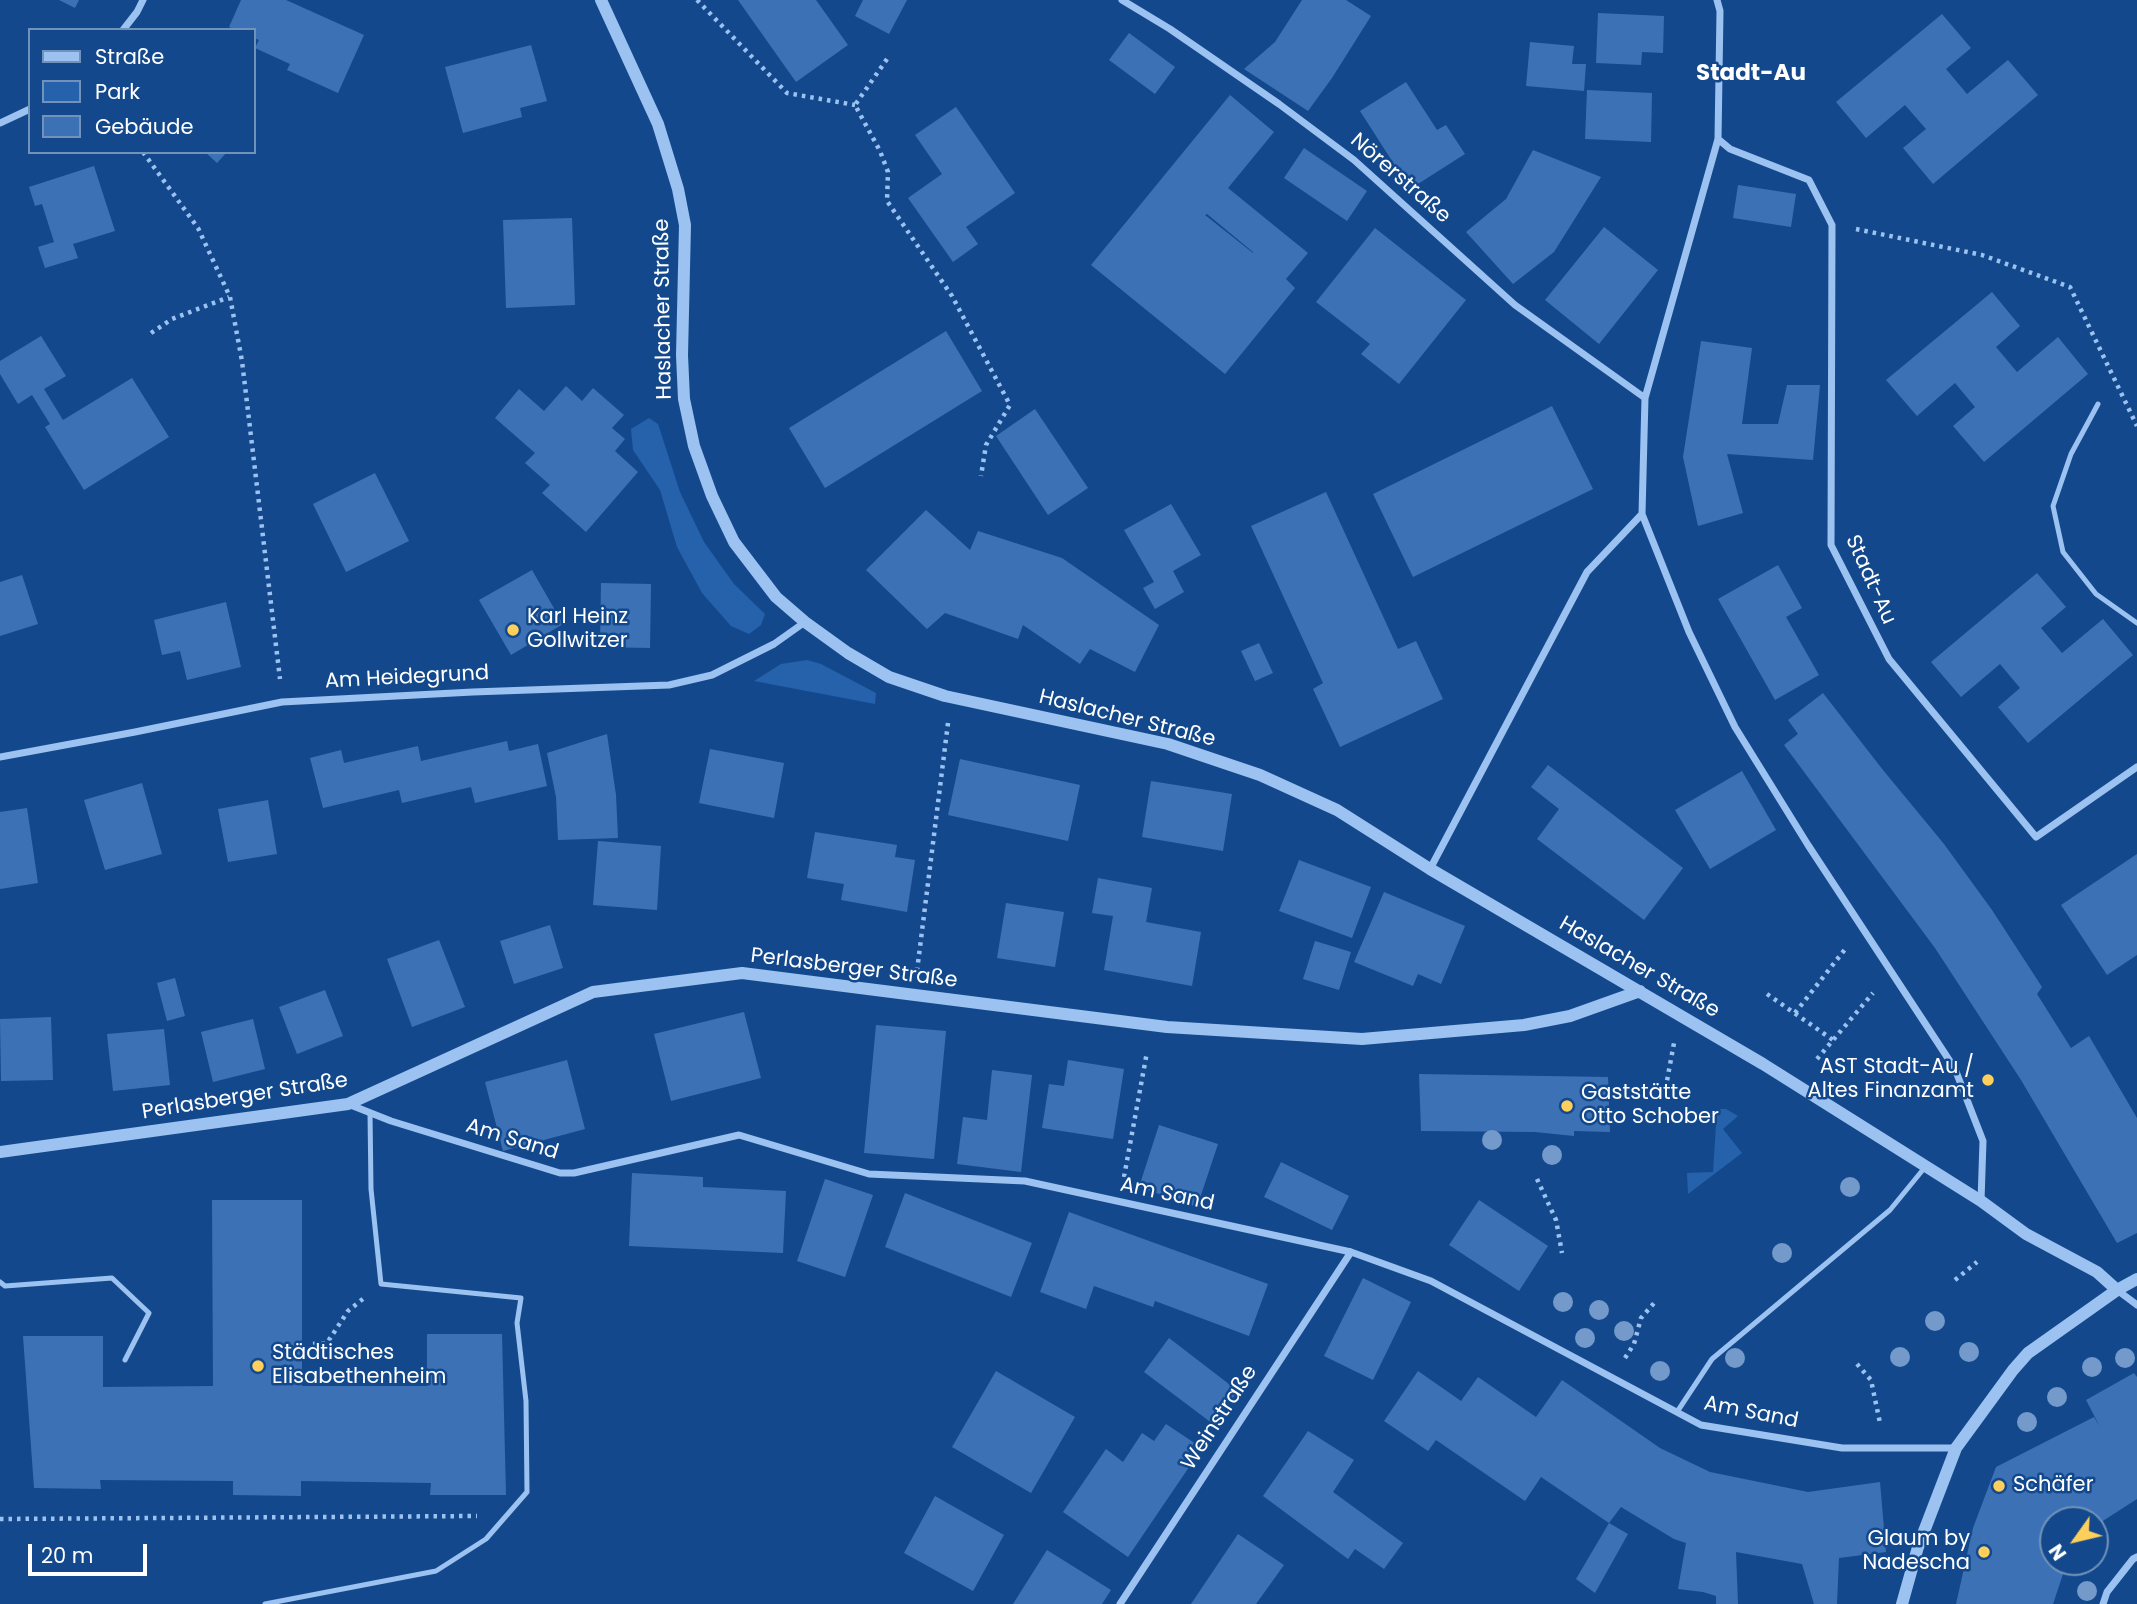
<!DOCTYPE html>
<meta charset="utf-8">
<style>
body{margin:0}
#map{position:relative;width:2137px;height:1604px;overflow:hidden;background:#13498c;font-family:Poppins,sans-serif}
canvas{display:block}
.legend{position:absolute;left:28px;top:28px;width:228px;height:126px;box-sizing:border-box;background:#13498c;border:2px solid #7192ba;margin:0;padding:9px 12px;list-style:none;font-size:21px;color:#fff}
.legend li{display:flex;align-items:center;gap:14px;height:35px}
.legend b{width:35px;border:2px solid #7192ba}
.north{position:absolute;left:2039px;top:1506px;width:70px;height:70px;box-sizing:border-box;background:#13498c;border:2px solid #7192ba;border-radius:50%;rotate:236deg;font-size:19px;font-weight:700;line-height:28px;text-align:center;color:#fff}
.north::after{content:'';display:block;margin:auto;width:24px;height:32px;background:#ffcf5b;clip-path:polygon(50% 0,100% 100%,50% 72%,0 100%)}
.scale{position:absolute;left:28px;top:1544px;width:119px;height:32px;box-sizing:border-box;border:4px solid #fff;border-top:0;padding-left:9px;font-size:21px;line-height:24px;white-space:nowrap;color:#fff;-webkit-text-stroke:5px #13498c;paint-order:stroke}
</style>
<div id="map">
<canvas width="2137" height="1604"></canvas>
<ul class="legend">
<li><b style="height:9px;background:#9cc2f1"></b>Straße</li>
<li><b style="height:19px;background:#2562ab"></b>Park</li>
<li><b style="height:19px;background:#3c72b5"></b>Gebäude</li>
</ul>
<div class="north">N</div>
<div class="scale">20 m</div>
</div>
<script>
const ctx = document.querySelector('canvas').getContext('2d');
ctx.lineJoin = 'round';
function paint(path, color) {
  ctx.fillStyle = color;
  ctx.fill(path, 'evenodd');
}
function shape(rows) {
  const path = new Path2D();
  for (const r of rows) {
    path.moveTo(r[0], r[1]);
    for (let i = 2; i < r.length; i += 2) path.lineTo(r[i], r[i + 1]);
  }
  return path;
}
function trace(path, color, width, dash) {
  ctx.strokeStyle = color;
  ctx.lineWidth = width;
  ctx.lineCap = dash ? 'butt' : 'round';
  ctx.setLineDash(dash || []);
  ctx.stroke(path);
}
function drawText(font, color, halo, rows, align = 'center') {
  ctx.font = font + ' Poppins,sans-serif';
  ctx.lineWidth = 5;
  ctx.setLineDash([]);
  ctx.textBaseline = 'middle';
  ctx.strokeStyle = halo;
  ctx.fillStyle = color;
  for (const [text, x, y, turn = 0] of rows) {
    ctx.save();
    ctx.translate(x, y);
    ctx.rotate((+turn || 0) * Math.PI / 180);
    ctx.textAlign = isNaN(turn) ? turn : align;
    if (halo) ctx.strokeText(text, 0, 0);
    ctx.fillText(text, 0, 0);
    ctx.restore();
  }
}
paint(shape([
 [649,418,658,424,680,492,704,542,734,584,765,614,761,625,749,634,731,626,702,593,677,547,660,490,633,450,631,429],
 [807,660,821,664,876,693,875,704,754,681,781,664],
 [1717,1109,1726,1109,1738,1116,1723,1129,1742,1153,1688,1194,1687,1173,1713,1172]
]), '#2562ab');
paint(shape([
 [59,0,79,0,75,8],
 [241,0,286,0,364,35,338,93,287,70,290,64,255,48,259,40,254,38,254,30,236,30,229,27],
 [738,0,816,0,848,45,796,82],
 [863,0,907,0,889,34,855,16],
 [1302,0,1346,0,1371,16,1332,78,1308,111,1244,69,1275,42],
 [1598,13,1664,16,1663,53,1642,52,1641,65,1596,63],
 [1942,14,1971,48,1946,69,1967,94,2008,60,2038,95,1933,184,1903,148,1926,129,1905,105,1866,138,1836,102],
 [1129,33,1175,67,1155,94,1109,60],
 [1530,42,1574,46,1572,64,1586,64,1584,91,1526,86],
 [531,45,547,101,520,108,522,117,463,133,445,67],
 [1406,82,1437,130,1446,125,1465,154,1410,189,1360,111],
 [1587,90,1652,93,1651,142,1585,139],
 [1230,95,1274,132,1228,188,1308,253,1286,279,1295,288,1225,374,1091,265],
 [1207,214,1253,252,1253,253,1205,215],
 [956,107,1015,193,966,227,978,244,953,262,908,198,942,174,915,135],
 [1304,148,1367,191,1347,221,1284,178],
 [1533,150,1601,177,1554,252,1513,284,1466,232,1506,199],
 [205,152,227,152,217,163],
 [94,166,115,231,73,244,78,258,45,268,38,247,54,242,42,204,35,206,29,187],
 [1738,185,1796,194,1791,227,1733,218],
 [572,218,575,305,506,308,503,220],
 [1604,227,1658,270,1599,344,1545,300],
 [1375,228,1466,300,1399,384,1361,354,1370,344,1316,302],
 [1992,292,2020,326,1996,347,2017,372,2058,337,2088,374,1984,462,1953,426,1975,407,1955,383,1917,416,1886,380],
 [946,331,982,391,825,488,789,428],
 [41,336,66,376,44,389,63,420,132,378,169,437,84,490,45,427,50,424,32,395,18,404,0,374,0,361],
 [1701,341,1752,348,1742,424,1778,424,1787,385,1820,385,1813,460,1727,454,1743,513,1698,526,1683,457],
 [566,386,582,401,593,388,624,415,612,428,625,439,615,451,638,472,586,532,542,493,550,485,525,463,535,453,495,418,519,389,544,411],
 [1552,406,1593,489,1413,577,1373,494],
 [1035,409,1088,488,1048,515,996,436],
 [375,473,409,541,346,572,313,504],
 [1326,492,1398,649,1416,641,1443,699,1340,747,1313,689,1323,683,1251,526],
 [1171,504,1201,555,1173,571,1184,592,1155,609,1143,588,1154,582,1124,530],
 [926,510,970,550,978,531,1062,558,1159,625,1135,672,1090,649,1080,664,1023,625,1018,639,945,613,927,629,866,570],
 [1778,565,1802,608,1786,617,1819,675,1775,700,1718,599],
 [532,570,563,624,511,655,479,600],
 [2037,573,2066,607,2041,628,2062,653,2103,619,2133,655,2028,743,1998,707,2020,688,2000,664,1961,697,1931,662],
 [22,575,38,624,0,636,0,582],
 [601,583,651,584,650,648,600,647],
 [226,602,241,667,187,680,180,651,162,655,154,620],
 [1259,643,1273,673,1255,681,1241,651],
 [1823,693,1883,770,1944,844,1992,910,2042,987,2037,994,2071,1048,2089,1036,2137,1118,2137,1233,2117,1243,2021,1080,1935,948,1784,745,1798,734,1788,720],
 [607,734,616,795,618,838,558,840,556,797,547,753],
 [507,741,509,751,538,744,547,786,475,803,471,787,402,803,399,790,323,808,310,758,341,750,344,763,418,746,421,761],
 [710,749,784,763,774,818,699,803],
 [960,759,1080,785,1068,841,948,815],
 [1548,765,1683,868,1644,920,1537,839,1559,809,1531,787],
 [1742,771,1776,830,1710,869,1675,810],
 [1151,781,1232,794,1223,851,1142,837],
 [142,783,162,854,105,870,84,800],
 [268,800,277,854,228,862,218,809],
 [27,808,38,883,0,889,0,812],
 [815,832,897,845,895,857,915,860,907,912,841,900,844,884,807,878],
 [598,841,661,846,657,910,593,905],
 [2137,854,2137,955,2107,975,2061,905],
 [1299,860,1371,887,1352,938,1279,911],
 [1098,878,1152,888,1146,922,1201,932,1192,986,1104,970,1113,916,1092,913],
 [1384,892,1465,926,1441,984,1418,974,1413,986,1354,962],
 [1006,903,1064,912,1055,967,997,958],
 [550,925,563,968,514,984,500,941],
 [439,940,465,1007,412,1027,387,959],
 [1315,941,1351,952,1339,990,1303,979],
 [175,978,185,1016,167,1021,157,983],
 [325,990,343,1036,297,1054,279,1007],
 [744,1012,761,1078,671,1101,654,1034],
 [51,1017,53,1080,1,1081,0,1019],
 [253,1019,265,1069,213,1082,201,1032],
 [876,1025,946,1031,934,1159,864,1153],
 [164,1029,170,1085,113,1091,107,1034],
 [567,1060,585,1129,503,1151,485,1082],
 [1068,1060,1124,1069,1113,1139,1042,1128,1049,1084,1064,1086],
 [992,1070,1032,1075,1021,1172,957,1164,963,1117,987,1120],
 [1419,1074,1608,1077,1610,1132,1574,1131,1574,1136,1535,1132,1421,1131],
 [1159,1125,1218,1144,1197,1207,1139,1187],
 [1281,1162,1349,1196,1332,1230,1264,1197],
 [632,1173,703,1177,703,1187,786,1191,783,1253,629,1246],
 [825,1179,873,1195,845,1277,797,1261],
 [905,1193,1032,1243,1011,1297,885,1247],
 [212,1200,302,1200,302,1386,427,1386,427,1334,502,1334,506,1495,430,1495,431,1483,301,1481,301,1496,233,1495,233,1481,100,1480,101,1489,34,1488,23,1336,103,1336,103,1387,213,1386],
 [1479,1200,1548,1246,1519,1291,1449,1245],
 [1069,1212,1268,1284,1249,1336,1155,1301,1153,1307,1094,1286,1086,1309,1040,1292],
 [1363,1278,1411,1302,1373,1380,1324,1356],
 [1169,1338,1238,1391,1213,1424,1144,1372],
 [996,1371,1075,1417,1031,1493,952,1447],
 [1418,1371,1461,1401,1478,1377,1536,1417,1562,1380,1660,1448,1710,1472,1808,1492,1880,1482,1886,1552,1839,1558,1837,1604,1814,1604,1802,1564,1736,1552,1738,1604,1716,1604,1716,1596,1703,1592,1678,1589,1686,1543,1674,1539,1621,1507,1609,1523,1541,1477,1525,1501,1436,1440,1428,1451,1384,1421],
 [2134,1373,2137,1377,2137,1499,2095,1526,2095,1520,2053,1520,2053,1562,2067,1562,2053,1604,1956,1604,1973,1528,1996,1467,2094,1417,2100,1427,2086,1400],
 [1166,1424,1202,1448,1128,1557,1063,1512,1106,1449,1123,1462,1142,1433,1154,1441],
 [1308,1431,1354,1460,1333,1492,1403,1543,1384,1569,1355,1549,1348,1559,1263,1496],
 [935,1496,1004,1535,973,1591,904,1553],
 [1609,1523,1628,1534,1595,1593,1576,1579],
 [1238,1534,1284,1565,1256,1604,1191,1604],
 [1047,1550,1111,1590,1102,1604,1013,1604]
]), '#3c72b5');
trace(shape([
 [697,0,787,93,855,105],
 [887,59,855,105,880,151,888,172,887,201,952,296,1010,405,986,445,981,476],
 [143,152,198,228,230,297,242,361,280,679],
 [1856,229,1982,255,2070,287,2137,426],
 [151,333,172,319,229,297],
 [917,971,948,723],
 [1767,994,1833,1040],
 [1795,1013,1846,948],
 [1817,1059,1873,993],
 [1664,1097,1674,1043],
 [1124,1177,1147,1052],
 [1537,1179,1556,1220,1562,1253],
 [1955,1280,1977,1262],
 [313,1344,327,1343,348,1311,364,1298],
 [1625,1358,1634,1344,1641,1318,1655,1302],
 [1857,1364,1871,1380,1880,1423],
 [0,1519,477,1516]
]), '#9cc2f1', 4.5, [3.5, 5]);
trace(shape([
 [2098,404,2071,454,2053,506,2063,552,2096,594,2137,623],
 [0,1282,5,1286,112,1278,149,1313,125,1360],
 [1677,1412,1712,1359,1890,1210,1926,1166],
 [265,1604,436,1571,486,1539,527,1492,526,1401,517,1323,521,1298,381,1284,371,1189,370,1113]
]), '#9cc2f1', 5);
trace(shape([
 [1122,0,1170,29,1279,104,1354,160,1515,305,1645,398],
 [1717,0,1720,11,1718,139,1645,398,1642,514,1689,632,1735,727,1808,845,1955,1069,1983,1141,1981,1201],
 [123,30,137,12,143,0],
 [0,123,30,109],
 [1718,139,1730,149,1809,180,1832,225,1831,545,1889,659,2036,837,2137,767],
 [0,757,135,732,282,702,473,692,669,685,712,675,774,644,805,622],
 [1430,869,1587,572,1642,514],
 [348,1104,391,1121,560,1173,574,1173,739,1135,869,1174,1025,1181,1351,1252,1431,1281,1701,1425,1842,1448,1956,1448],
 [2117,1290,2137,1305],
 [1120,1604,1351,1252],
 [2103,1604,2107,1592,2133,1559,2137,1557]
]), '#9cc2f1', 7);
trace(shape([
 [601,0,658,124,678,189,685,225,682,355,684,399,694,446,712,496,734,542,776,597,805,622,848,653,889,677,945,696,1168,744,1260,775,1337,810,1430,869,1763,1064,1981,1201,2026,1234,2097,1272,2117,1290],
 [0,1152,348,1104,593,992,742,973,1167,1027,1362,1039,1524,1025,1570,1016,1640,991],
 [1902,1604,1918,1547,1956,1448,2013,1370,2028,1353,2117,1290,2137,1279]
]), '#9cc2f1', 12);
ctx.fillStyle = '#739aca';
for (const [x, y] of [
 [1492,1140],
 [1552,1155],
 [1850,1187],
 [1782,1253],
 [1563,1302],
 [1599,1310],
 [1935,1321],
 [1624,1331],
 [1585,1338],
 [1969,1352],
 [1900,1357],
 [1735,1358],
 [2125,1358],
 [2092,1367],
 [1660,1371],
 [2057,1397],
 [2027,1422],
 [2087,1591]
]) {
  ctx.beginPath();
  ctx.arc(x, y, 10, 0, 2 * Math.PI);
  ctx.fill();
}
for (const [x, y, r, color] of [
 [513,630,7,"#ffcf5b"],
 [1988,1080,7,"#ffcf5b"],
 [1567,1106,7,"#ffcf5b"],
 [258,1366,7,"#ffcf5b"],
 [1999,1486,7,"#ffcf5b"],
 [1984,1552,7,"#ffcf5b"]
]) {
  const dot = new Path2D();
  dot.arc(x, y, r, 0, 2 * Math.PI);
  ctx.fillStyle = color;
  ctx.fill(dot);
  trace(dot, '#13498c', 2.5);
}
drawText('21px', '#fff', '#13498c', [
 ["Nörerstraße",1400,179,41],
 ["Haslacher Straße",664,309,-91],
 ["Stadt-Au",1870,580,66],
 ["Am Heidegrund",407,678,-3],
 ["Haslacher Straße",1127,719,14],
 ["Haslacher Straße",1639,968,30],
 ["Perlasberger Straße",854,969,7],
 ["Perlasberger Straße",245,1097,-9],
 ["Am Sand",512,1140,17],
 ["Am Sand",1167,1195,12],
 ["Am Sand",1751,1413,11],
 ["Weinstraße",1220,1418,-57]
]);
drawText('21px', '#fff', '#13498c', [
 ["Karl Heinz",527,618],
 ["Gollwitzer",527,642],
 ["AST Stadt-Au /",1974,1068,"right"],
 ["Altes Finanzamt",1974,1092,"right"],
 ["Gaststätte",1581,1094],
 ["Otto Schober",1581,1118],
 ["Städtisches",272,1354],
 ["Elisabethenheim",272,1378],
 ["Schäfer",2013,1486],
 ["Glaum by",1970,1540,"right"],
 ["Nadescha",1970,1564,"right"]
], 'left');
drawText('bold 23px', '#fff', '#13498c', [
 ["Stadt-Au",1751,74]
]);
</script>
